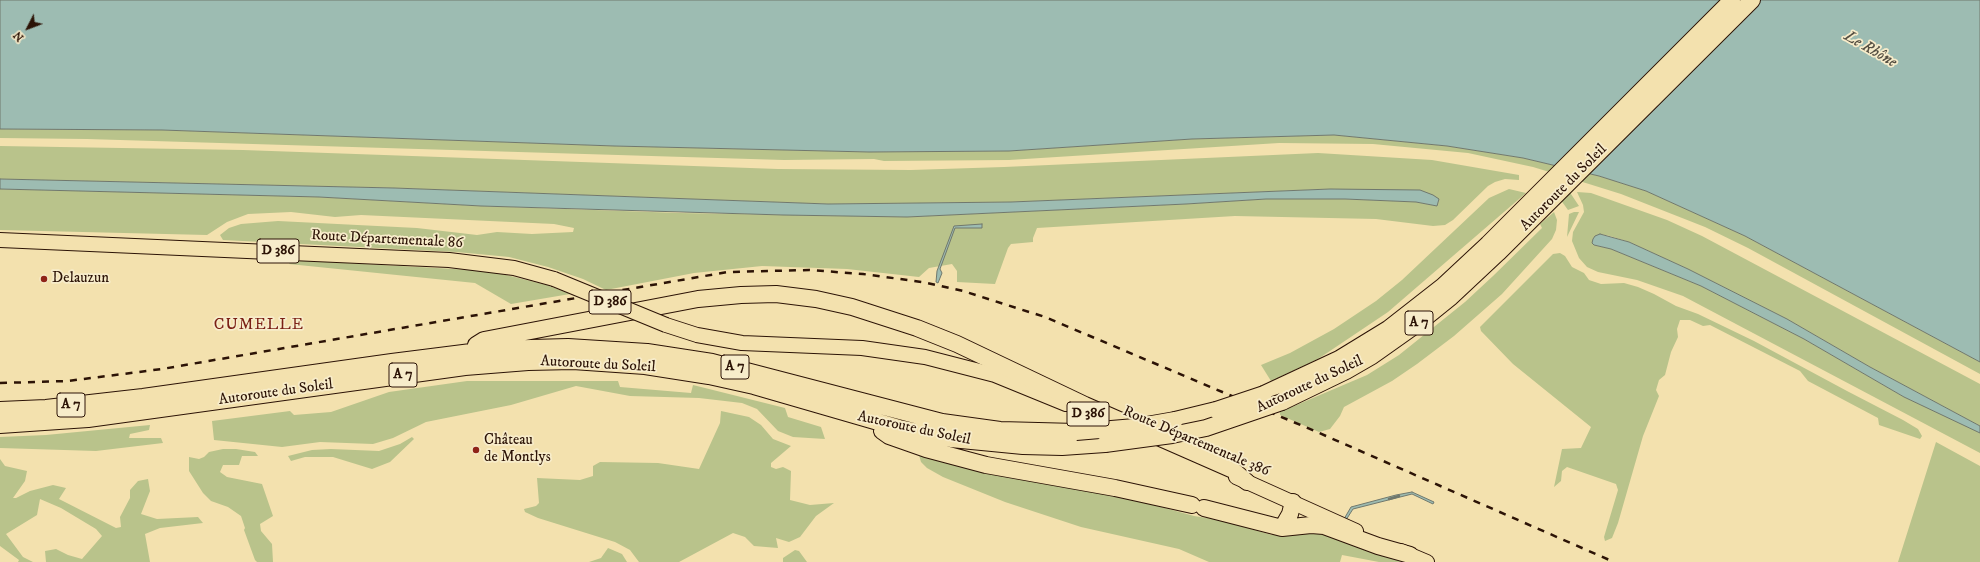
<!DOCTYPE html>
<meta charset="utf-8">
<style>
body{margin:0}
#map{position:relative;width:1980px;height:562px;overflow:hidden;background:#f3e1ae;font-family:"IM FELL DW Pica",serif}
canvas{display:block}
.north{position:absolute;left:8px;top:8px;width:40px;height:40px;-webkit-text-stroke:3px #f7ecca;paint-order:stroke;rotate:228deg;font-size:11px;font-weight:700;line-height:16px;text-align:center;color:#2c1306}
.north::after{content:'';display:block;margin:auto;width:14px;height:18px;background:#2c1306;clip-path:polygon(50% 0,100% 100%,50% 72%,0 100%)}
</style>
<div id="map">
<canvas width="1980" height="562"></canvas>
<div class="north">N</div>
</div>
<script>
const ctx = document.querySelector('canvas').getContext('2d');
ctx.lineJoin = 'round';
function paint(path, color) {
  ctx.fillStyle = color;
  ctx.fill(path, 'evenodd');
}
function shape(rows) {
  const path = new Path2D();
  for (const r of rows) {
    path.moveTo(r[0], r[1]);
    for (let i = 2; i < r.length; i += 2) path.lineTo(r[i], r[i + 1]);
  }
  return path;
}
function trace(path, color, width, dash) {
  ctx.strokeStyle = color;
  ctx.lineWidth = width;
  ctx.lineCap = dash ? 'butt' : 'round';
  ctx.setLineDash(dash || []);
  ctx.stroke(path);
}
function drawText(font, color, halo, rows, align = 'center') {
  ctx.font = font + ' "IM FELL DW Pica",serif';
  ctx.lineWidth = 3.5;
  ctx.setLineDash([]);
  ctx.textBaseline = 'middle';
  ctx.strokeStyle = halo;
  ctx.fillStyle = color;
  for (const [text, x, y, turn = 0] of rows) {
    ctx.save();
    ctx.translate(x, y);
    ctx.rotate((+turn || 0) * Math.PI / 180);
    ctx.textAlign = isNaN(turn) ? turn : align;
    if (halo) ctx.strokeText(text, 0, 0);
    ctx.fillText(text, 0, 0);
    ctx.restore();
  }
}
paint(shape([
 [0,129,162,130,614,146,869,152,1009,151,1192,139,1334,135,1447,146,1523,158,1599,176,1646,191,1745,236,1952,347,1980,362,1980,374,1748,248,1705,227,1621,194,1589,184,1533,167,1468,153,1373,144,1279,143,1009,160,884,161,874,159,784,160,87,139,0,138],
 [0,146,243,150,778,169,911,170,1004,167,1318,153,1432,160,1519,175,1519,180,1505,179,1495,182,1488,186,1453,220,1445,225,1433,226,1376,219,1235,216,1037,228,1033,238,1033,242,1011,244,1008,248,995,284,957,282,957,271,952,264,929,268,919,277,847,269,762,266,694,273,606,290,583,279,548,267,509,257,457,252,223,240,220,235,229,228,241,224,278,221,417,228,477,235,497,232,532,234,573,232,574,228,554,224,361,215,335,217,291,212,248,214,227,222,207,235,0,230,0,189,319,197,481,206,680,213,907,217,1186,204,1266,199,1345,199,1416,202,1437,206,1439,200,1330,189,1011,202,828,204,394,188,0,179],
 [1509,189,1526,193,1388,312,1318,359,1271,381,1261,365,1290,353,1334,329,1376,301,1402,280,1489,198],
 [1569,191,1579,206,1568,210,1560,199],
 [1577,192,1591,193,1667,220,1702,236,1980,384,1980,426,1870,367,1787,319,1688,269,1629,242,1610,236,1600,234,1594,245,1611,249,1701,286,1804,339,1904,397,1975,430,1980,433,1980,453,1683,296,1637,280,1598,272,1587,267,1579,258,1572,241,1573,232,1584,212,1583,205],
 [1554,212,1557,220,1556,230,1552,239,1502,294,1454,336,1417,364,1392,381,1344,407,1340,416,1330,429,1319,432,1280,415,1280,412,1367,375,1399,355,1465,302,1493,276,1542,228,1540,224],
 [1574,212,1579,212,1567,237,1569,214],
 [1560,253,1565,256,1572,267,1584,273,1589,280,1601,284,1624,283,1638,287,1654,294,1676,306,1698,314,1754,341,1847,391,1903,420,1918,429,1922,436,1920,439,1879,425,1878,418,1808,381,1800,371,1710,325,1703,326,1690,320,1680,320,1677,329,1678,337,1671,352,1665,375,1659,380,1656,390,1659,396,1643,436,1618,523,1612,538,1605,541,1604,537,1618,490,1616,484,1567,467,1562,471,1561,481,1554,487,1562,449,1581,448,1591,427,1513,364,1481,331,1480,327,1553,254],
 [292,260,490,271,547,285,570,294,511,304,475,283,289,264],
 [467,381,618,381,620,387,691,393,693,385,785,408,788,417,821,427,825,439,793,437,778,431,757,409,742,403,699,398,630,396,576,386,511,405,426,422,393,438,373,444,320,442,282,447,214,440,212,421,290,411,294,415,331,412,389,392],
 [721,411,749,417,761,425,773,439,791,446,771,463,771,467,776,469,783,467,791,471,790,500,810,505,834,503,816,516,800,537,789,542,776,538,778,548,754,546,745,537,733,533,679,562,639,562,630,550,615,542,538,518,525,512,524,509,536,506,539,503,537,478,580,480,593,476,593,466,600,462,658,463,699,469,720,423],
 [150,425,149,430,130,434,129,438,161,438,163,443,96,451,0,448,0,437,46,435],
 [412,437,414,439,390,462,372,469,333,457,305,457,291,461,288,456,312,450,331,449,379,451,400,444],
 [1936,442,1980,466,1980,562,1898,562],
 [223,449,236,449,255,452,258,456,242,456,239,465,223,465,220,472,227,477,262,484,273,516,260,524,261,531,272,544,273,562,257,562,255,560,244,530,245,528,241,516,228,507,211,501,203,493,189,471,189,457,199,459,204,457,209,452],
 [919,455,1125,497,1194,516,1233,522,1237,525,1272,535,1277,533,1318,529,1412,562,1379,562,1342,555,1340,562,1209,562,1179,549,1081,527,1005,502,943,477,927,468,921,462],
 [0,459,5,466,27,471,25,481,13,498,16,498,30,491,53,485,66,488,59,499,116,528,121,527,120,517,130,498,130,490,138,481,148,479,150,491,141,514,157,519,198,517,203,523,160,528,145,534,150,562,46,562,45,551,56,549,68,555,82,559,102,536,96,529,61,508,40,499,37,515,6,534,23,557,33,562,18,562,19,560,0,546],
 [608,548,622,554,627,562,589,562,601,558],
 [795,550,799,551,807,562,783,562,783,558]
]), '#b9c38b');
const water = shape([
 [0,0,1980,0,1980,362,1745,236,1646,191,1599,176,1523,158,1447,146,1334,135,1192,139,1009,151,869,152,614,146,162,130,0,129,0,0],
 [0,179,394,188,828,204,1011,202,1330,189,1420,190,1433,195,1439,199,1437,206,1416,202,1345,199,1266,199,1186,204,907,217,783,215,481,206,319,197,0,189,0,179],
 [982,224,982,228,955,228,940,269,942,273,938,283,936,282,937,271,954,226,982,224],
 [1600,234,1629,242,1688,269,1787,319,1870,367,1980,426,1980,433,1904,397,1804,339,1701,286,1611,249,1594,245,1592,243,1593,239,1595,236,1600,234],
 [1412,492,1434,502,1433,504,1412,494,1353,509,1346,520,1344,519,1351,507,1396,495,1412,492]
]);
paint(water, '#9dbcb2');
trace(water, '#70786d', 1);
trace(shape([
 [1389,499,1399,496]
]), '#70786d', 2.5);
const primary = shape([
 [0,240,449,260,514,268,554,279],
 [666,325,697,335,742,343,862,348,925,357,995,375,1066,404],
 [1236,477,1356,531],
 [1401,551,1427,562]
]);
const motorway = shape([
 [476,345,484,340,698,299,741,295,776,294,816,299,852,307,917,328,957,344,1085,405,1233,470,1247,482],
 [1264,394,1339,359,1388,329,1443,286,1488,244,1732,0],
 [1282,402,1346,371,1372,356,1420,322,1451,297,1498,253,1752,0],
 [0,410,46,408,143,397,392,362,495,349,568,347,647,352,712,362,942,422,1000,430,1076,432],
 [1175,420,1216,410],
 [0,425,88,419,465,367,528,362,573,361,645,366,709,376,754,386,899,428,951,439,1023,446,1062,447,1105,444],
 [882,431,889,436,926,449,986,465,1115,488,1192,505],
 [1204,508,1282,528,1311,525,1324,526,1378,546,1410,555],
 [1282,528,1290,514,1293,502]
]);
trace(primary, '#2c1306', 16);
trace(motorway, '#2c1306', 18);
trace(primary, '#f3e1ae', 14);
trace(motorway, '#f3e1ae', 16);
trace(shape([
 [0,383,68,381,162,369,728,272,809,270,863,274,922,282,963,291,1045,317,1317,432,1614,562]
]), '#2c1306', 2.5, [7, 7]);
const primaryBridge = shape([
 [554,279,666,325]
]);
const motorwayBridge = shape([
 [1216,410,1264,394],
 [1076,432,1135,427,1175,420],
 [1105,444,1172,435,1206,428,1282,402]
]);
trace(primaryBridge, '#2c1306', 16, []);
trace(motorwayBridge, '#2c1306', 18, []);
trace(primaryBridge, '#f3e1ae', 14);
trace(motorwayBridge, '#f3e1ae', 16);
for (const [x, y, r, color] of [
 [44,279,4,"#8f2418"],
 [476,450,4,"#8f2418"]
]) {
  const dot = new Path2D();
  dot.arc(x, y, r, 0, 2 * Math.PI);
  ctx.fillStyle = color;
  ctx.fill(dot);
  trace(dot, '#f7ecca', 1.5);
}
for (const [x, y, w] of [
 [278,251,42],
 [610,302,42],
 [1419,323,28],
 [735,367,28],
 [403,375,28],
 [71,405,28],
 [1088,414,42]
]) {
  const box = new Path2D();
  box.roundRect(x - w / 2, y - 12, w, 24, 3);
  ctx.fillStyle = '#f7ecca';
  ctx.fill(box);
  trace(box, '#2c1306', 1);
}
drawText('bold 14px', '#2c1306', null, [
 ["D 386",278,251],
 ["D 386",610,302],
 ["A 7",1419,323],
 ["A 7",735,367],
 ["A 7",403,375],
 ["A 7",71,405],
 ["D 386",1088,414]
]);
drawText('15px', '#2c1306', '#f7ecca', [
 ["Autoroute du Soleil",1564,188,-45],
 ["Route Départementale 86",387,240,3],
 ["Autoroute du Soleil",598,365,3],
 ["Autoroute du Soleil",1310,385,-25],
 ["Autoroute du Soleil",276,393,-8],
 ["Autoroute du Soleil",914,429,12],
 ["Route Départementale 386",1196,442,23]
]);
drawText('15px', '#2c1306', '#f7ecca', [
 ["Delauzun",52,279],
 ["Château",484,441],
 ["de Montlys",484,458]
], 'left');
drawText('italic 16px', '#544e42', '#f7ecca', [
 ["Le Rhône",1870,50,30]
]);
ctx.letterSpacing = '1px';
drawText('16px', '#7a1f14', '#f7ecca', [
 ["CUMELLE",259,326]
]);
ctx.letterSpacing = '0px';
</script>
